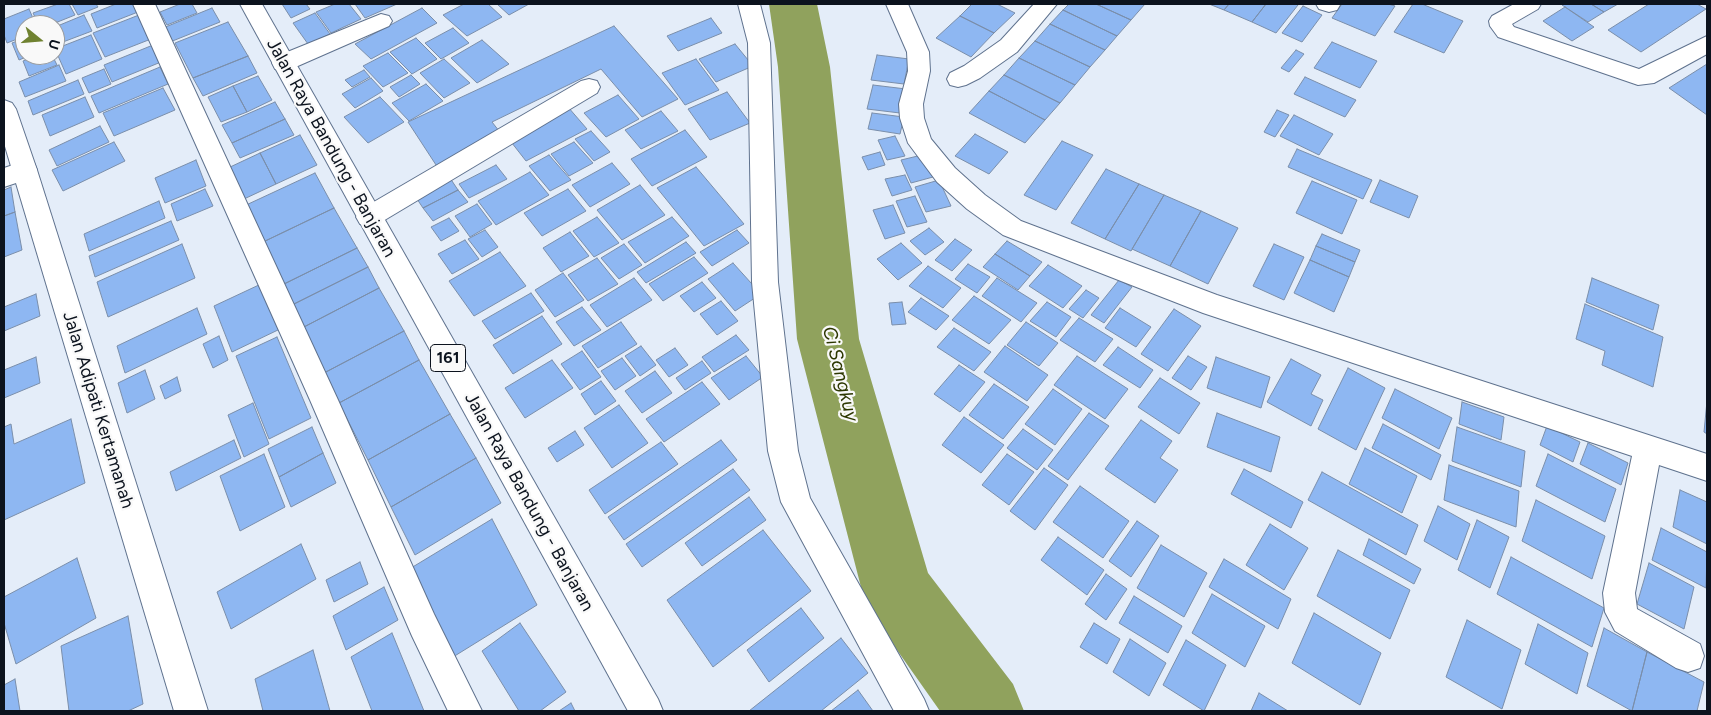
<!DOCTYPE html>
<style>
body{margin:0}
#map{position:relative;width:1711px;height:715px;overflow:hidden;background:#e4edf9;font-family:Figtree,sans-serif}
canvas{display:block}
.frame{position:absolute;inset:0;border:5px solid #0c131e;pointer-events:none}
.north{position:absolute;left:15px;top:15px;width:50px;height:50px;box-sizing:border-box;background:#f9f9f9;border:1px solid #9a9da1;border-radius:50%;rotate:107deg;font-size:14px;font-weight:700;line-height:20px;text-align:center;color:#0c131e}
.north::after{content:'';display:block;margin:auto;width:18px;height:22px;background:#708231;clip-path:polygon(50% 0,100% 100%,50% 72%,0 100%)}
</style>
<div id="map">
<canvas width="1711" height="715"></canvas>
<div class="frame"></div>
<div class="north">U</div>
</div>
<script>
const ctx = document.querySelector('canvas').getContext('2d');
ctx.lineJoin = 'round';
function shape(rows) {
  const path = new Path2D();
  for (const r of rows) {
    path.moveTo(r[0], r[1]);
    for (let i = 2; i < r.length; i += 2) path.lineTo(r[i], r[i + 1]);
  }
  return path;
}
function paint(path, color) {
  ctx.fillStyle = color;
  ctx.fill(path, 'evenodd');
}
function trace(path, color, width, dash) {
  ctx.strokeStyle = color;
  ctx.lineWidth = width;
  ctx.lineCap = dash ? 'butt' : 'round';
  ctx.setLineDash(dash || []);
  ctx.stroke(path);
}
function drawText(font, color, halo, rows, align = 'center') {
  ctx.font = font + ' Figtree,sans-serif';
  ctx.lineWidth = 4.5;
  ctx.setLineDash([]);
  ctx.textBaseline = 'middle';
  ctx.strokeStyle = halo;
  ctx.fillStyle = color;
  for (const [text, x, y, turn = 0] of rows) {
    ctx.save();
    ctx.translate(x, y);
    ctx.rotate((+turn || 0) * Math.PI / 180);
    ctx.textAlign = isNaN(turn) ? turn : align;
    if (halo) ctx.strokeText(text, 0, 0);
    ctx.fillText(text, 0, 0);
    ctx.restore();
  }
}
paint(shape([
 [769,4,817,4,830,67,859,339,928,573,1013,684,1024,711,940,711,873,616,862,591,797,339,778,67,769,4]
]), '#90a25d');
const building = shape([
 [58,4,69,4,75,15,50,25,39,25,33,13,58,4],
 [72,4,96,4,98,7,78,15,72,4],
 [116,4,133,4,138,12,97,28,91,14,116,4],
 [180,4,192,4,197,13,167,25,160,12,180,4],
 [282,4,306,4,310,9,291,18,282,4],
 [335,4,349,4,361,19,331,33,316,12,335,4],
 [355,4,397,4,365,18,355,4],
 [464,4,488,4,502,17,467,36,443,15,464,4],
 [497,4,529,4,509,15,497,4],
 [972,4,997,4,1015,13,994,33,960,16,972,4],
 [1069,4,1096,4,1131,20,1117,36,1063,10,1069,4],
 [1096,4,1145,4,1131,20,1096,4],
 [1209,4,1229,4,1224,10,1209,4],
 [1229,4,1266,4,1252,22,1224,10,1229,4],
 [1266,4,1295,4,1298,5,1276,33,1252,22,1266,4],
 [1342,4,1388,4,1395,6,1375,36,1332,18,1342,4],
 [1413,4,1422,4,1463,21,1444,53,1394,32,1413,4],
 [1564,4,1591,4,1604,12,1588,22,1562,5,1564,4],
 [1591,4,1618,4,1604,12,1591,4],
 [1649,4,1697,4,1706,9,1641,52,1608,30,1649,4],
 [1303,6,1322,15,1302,42,1282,33,1303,6],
 [1565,7,1594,27,1572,41,1543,21,1565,7],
 [212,8,220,22,170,42,163,28,212,8],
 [422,8,437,23,371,59,355,44,422,8],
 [29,9,36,25,25,25,25,36,7,43,4,35,4,19,29,9],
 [1063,10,1117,36,1105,50,1050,24,1063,10],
 [315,13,330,34,308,44,293,23,315,13],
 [84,15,92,31,55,45,55,27,84,15],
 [139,15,151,39,105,57,93,33,139,15],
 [960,16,994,33,971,57,936,38,960,16],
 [711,18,722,33,678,51,667,36,711,18],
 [228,22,248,56,193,78,175,43,228,22],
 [1050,24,1105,50,1090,67,1035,41,1050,24],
 [614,26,678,99,642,117,601,69,492,122,503,136,438,168,408,122,614,26],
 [453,28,469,43,441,59,425,43,453,28],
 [91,35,102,59,66,74,55,49,91,35],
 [25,38,25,55,31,55,19,60,12,43,25,38],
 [416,38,437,59,412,74,390,52,416,38],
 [482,40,509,64,477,83,451,58,482,40],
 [1035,41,1090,67,1075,85,1019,58,1035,41],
 [1332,42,1377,61,1360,88,1314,68,1332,42],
 [735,44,753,66,716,82,699,59,735,44],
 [153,45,161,62,112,82,104,65,153,45],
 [1296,50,1304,54,1289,72,1281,68,1296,50],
 [388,53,408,73,383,87,363,66,388,53],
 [38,55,52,55,57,65,29,76,23,61,38,55],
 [877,55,909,59,904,84,871,80,877,55],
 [248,56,257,73,203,96,193,78,248,56],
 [1019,58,1075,85,1060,103,1004,75,1019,58],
 [444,59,470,83,444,98,420,73,444,59],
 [696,59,719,90,685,105,662,73,696,59],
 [1707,64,1707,115,1669,88,1707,64],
 [59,65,66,81,25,97,19,82,59,65],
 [160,67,168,84,99,113,91,96,160,67],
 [104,69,111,84,89,93,82,78,104,69],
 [364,70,370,77,352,87,345,80,364,70],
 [411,75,420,84,399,97,390,87,411,75],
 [1004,75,1060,103,1045,120,989,91,1004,75],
 [258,76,272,100,247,112,233,86,258,76],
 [1305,77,1356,100,1345,117,1294,94,1305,77],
 [371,78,383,91,355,108,342,94,371,78],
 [78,80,84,94,33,115,28,101,78,80],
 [426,84,443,101,409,121,392,103,426,84],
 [873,85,906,89,900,113,867,109,873,85],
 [233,86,247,112,221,122,208,97,233,86],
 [163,88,175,110,114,136,103,113,163,88],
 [989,91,1045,120,1025,143,969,113,989,91],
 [727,92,750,123,710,140,688,109,727,92],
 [618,95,639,119,606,137,584,113,618,95],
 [85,97,94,117,50,136,42,115,85,97],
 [380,97,404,122,368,143,344,117,380,97],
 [275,102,285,119,232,143,222,125,275,102],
 [568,107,587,129,526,161,508,138,568,107],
 [1277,110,1289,115,1275,137,1264,132,1277,110],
 [661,111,678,131,641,149,625,130,661,111],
 [872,113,904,117,900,134,868,129,872,113],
 [1294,115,1333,134,1319,155,1280,136,1294,115],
 [285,119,294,135,240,158,232,143,285,119],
 [100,126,109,142,57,166,49,150,100,126],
 [685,130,707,157,652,186,631,159,685,130],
 [591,131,610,152,594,161,575,139,591,131],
 [975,134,1008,152,989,174,955,156,975,134],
 [300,135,317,165,276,184,260,153,300,135],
 [895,136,905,156,887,160,878,140,895,136],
 [1062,141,1093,155,1056,210,1024,195,1062,141],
 [114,142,125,161,63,191,52,170,114,142],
 [574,142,593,163,569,176,551,154,574,142],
 [1297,149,1372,180,1363,199,1288,167,1297,149],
 [880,152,885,165,868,170,862,157,880,152],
 [260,153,276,184,244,199,228,168,260,153],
 [549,155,571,180,550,191,529,166,549,155],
 [922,155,933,177,911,183,901,160,922,155],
 [196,160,206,186,165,203,155,178,196,160],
 [612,163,630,184,590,207,572,185,612,163],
 [496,165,507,179,469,198,459,184,496,165],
 [696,167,744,224,704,246,657,188,696,167],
 [1106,169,1139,184,1105,239,1071,223,1106,169],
 [530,172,549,195,496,225,478,201,530,172],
 [315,173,334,208,263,242,244,206,315,173],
 [905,175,912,190,892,196,885,179,905,175],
 [450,178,458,190,423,208,415,196,450,178],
 [939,180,951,206,926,212,915,187,939,180],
 [1380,180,1418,196,1409,218,1370,202,1380,180],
 [1312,181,1357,200,1342,234,1296,213,1312,181],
 [1139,184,1164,195,1131,251,1105,239,1139,184],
 [640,185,665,215,622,240,597,210,640,185],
 [11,187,15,212,4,216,4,190,11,187],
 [205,189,213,206,177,221,171,204,205,189],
 [568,189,586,211,542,236,524,213,568,189],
 [458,190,468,202,433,221,423,208,458,190],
 [1164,195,1201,211,1170,266,1132,249,1164,195],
 [915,196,927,222,907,227,896,201,915,196],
 [159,201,165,218,89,251,84,234,159,201],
 [477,204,492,224,470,237,455,216,477,204],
 [893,205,905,233,885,239,873,210,893,205],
 [334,208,357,248,280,286,259,244,334,208],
 [1201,211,1238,228,1208,284,1170,266,1201,211],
 [15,212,22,250,4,257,4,216,15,212],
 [597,217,619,243,594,257,573,231,597,217],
 [672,217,689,236,645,263,628,242,672,217],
 [449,218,459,231,441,241,431,227,449,218],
 [171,221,179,240,95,277,89,256,171,221],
 [929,228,944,242,925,255,910,241,929,228],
 [485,230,498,247,482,257,468,239,485,230],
 [737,230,749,243,712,266,700,252,737,230],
 [570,232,589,256,561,272,543,248,570,232],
 [1322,234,1360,250,1355,262,1316,246,1322,234],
 [955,239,972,250,952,271,935,260,955,239],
 [465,240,479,259,452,274,438,254,465,240],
 [1007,241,1042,262,1030,276,995,254,1007,241],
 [686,242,696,253,646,283,637,272,686,242],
 [901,243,922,263,898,280,877,259,901,243],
 [182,244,195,278,108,317,97,282,182,244],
 [624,244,642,265,619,279,601,258,624,244],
 [1274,244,1304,257,1284,300,1253,286,1274,244],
 [1316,246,1355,262,1349,277,1310,260,1316,246],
 [357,248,368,267,290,306,280,286,357,248],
 [500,252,526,286,474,316,449,281,500,252],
 [995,254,1030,276,1018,290,983,267,995,254],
 [694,257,708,273,663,301,649,284,694,257],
 [597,258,618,284,588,301,568,275,597,258],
 [1310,260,1349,277,1334,312,1294,293,1310,260],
 [733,263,761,294,735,311,708,279,733,263],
 [968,264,990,277,977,293,955,279,968,264],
 [1048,265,1082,286,1063,308,1029,286,1048,265],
 [928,266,961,288,943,308,909,286,928,266],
 [368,267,379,288,302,328,290,306,368,267],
 [563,273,584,300,555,317,535,290,563,273],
 [634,278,652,300,607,327,590,305,634,278],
 [997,278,1037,303,1021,322,982,296,997,278],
 [1592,278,1659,305,1653,330,1586,302,1592,278],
 [1119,280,1132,287,1104,323,1091,315,1119,280],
 [702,282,716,298,694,312,680,296,702,282],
 [261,284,280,329,232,352,214,306,261,284],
 [379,288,404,331,324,373,302,328,379,288],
 [1086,290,1099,298,1083,318,1069,309,1086,290],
 [531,293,544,311,495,339,482,321,531,293],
 [36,294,40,316,4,331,4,307,36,294],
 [974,296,1011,320,989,344,952,320,974,296],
 [921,298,949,316,936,330,908,312,921,298],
 [721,301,738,321,717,335,700,314,721,301],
 [902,302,906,324,892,325,889,303,902,302],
 [1047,302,1071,317,1056,337,1030,321,1047,302],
 [1585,304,1663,337,1653,387,1602,365,1605,351,1576,339,1585,304],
 [582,307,601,330,574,346,556,322,582,307],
 [197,308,207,334,125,373,117,346,197,308],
 [1120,308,1151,327,1136,347,1105,328,1120,308],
 [1174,309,1201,326,1168,371,1141,354,1174,309],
 [542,316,562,344,513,374,493,345,542,316],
 [1079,318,1113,339,1095,362,1060,340,1079,318],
 [621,322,637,344,598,368,582,346,621,322],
 [1026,322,1058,343,1039,366,1007,345,1026,322],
 [954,328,991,352,974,371,937,347,954,328],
 [404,331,419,360,339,403,324,373,404,331],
 [736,335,749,350,714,372,702,357,736,335],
 [219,336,228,360,213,368,203,344,219,336],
 [277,337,311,418,269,439,236,356,277,337],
 [641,346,656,365,640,376,625,356,641,346],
 [1005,346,1048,375,1027,401,984,372,1005,346],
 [1118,347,1153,370,1140,388,1103,365,1118,347],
 [675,348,688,365,669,377,656,360,675,348],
 [582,351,601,377,580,390,561,364,582,351],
 [746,356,763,377,729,400,711,378,746,356],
 [1077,356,1128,389,1105,419,1054,385,1077,356],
 [1188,356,1207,367,1191,390,1172,378,1188,356],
 [36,357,40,383,4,398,4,370,36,357],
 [1216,357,1270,377,1261,408,1207,388,1216,357],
 [622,358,636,376,615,390,601,371,622,358],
 [1291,359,1321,375,1311,394,1323,400,1311,426,1267,402,1291,359],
 [419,360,450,414,368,460,339,403,419,360],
 [552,360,573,388,525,418,505,388,552,360],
 [702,361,711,373,685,390,676,378,702,361],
 [959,365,985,382,960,412,934,394,959,365],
 [1348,368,1385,388,1356,450,1318,429,1348,368],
 [145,370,155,399,127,413,118,383,145,370],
 [655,371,672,393,642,413,625,391,655,371],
 [177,377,181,391,165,399,160,386,177,377],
 [1160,378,1200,403,1179,434,1138,407,1160,378],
 [601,381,616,401,595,415,581,394,601,381],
 [702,382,720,404,664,442,646,419,702,382],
 [994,384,1029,407,1003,439,969,415,994,384],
 [1053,389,1082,409,1055,445,1025,424,1053,389],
 [1395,389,1452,418,1439,449,1382,418,1395,389],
 [1707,401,1707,434,1704,432,1707,401],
 [1462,402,1504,417,1501,440,1459,424,1462,402],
 [253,403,269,444,244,457,228,415,253,403],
 [619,405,648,443,612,468,584,428,619,405],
 [1089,413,1109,426,1068,480,1048,466,1089,413],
 [1217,413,1280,437,1271,472,1207,447,1217,413],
 [450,414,476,458,391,507,368,460,450,414],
 [964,417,1004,445,981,473,942,445,964,417],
 [71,419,85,483,4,520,4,427,11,424,14,444,71,419],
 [1141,420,1172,441,1160,458,1178,470,1155,503,1105,469,1141,420],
 [1383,424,1441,455,1431,480,1372,448,1383,424],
 [1547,426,1580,442,1573,462,1540,445,1547,426],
 [312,427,323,453,279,477,268,449,312,427],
 [1457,427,1525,451,1521,487,1452,461,1457,427],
 [1023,429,1053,450,1037,470,1007,448,1023,429],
 [575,431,584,445,557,462,548,448,575,431],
 [234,440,241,458,176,491,170,472,234,440],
 [721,440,737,460,624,540,608,517,721,440],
 [661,442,678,464,605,514,589,490,661,442],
 [1588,443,1628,463,1621,485,1580,464,1588,443],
 [1365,448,1417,476,1402,513,1349,484,1365,448],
 [323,453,336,483,291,507,279,477,323,453],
 [264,454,285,507,240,531,220,476,264,454],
 [1007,454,1034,472,1009,505,982,485,1007,454],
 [1548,454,1616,489,1605,522,1536,486,1548,454],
 [476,458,501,503,415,555,391,507,476,458],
 [1449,465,1519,491,1516,527,1444,500,1449,465],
 [1044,468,1068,485,1035,530,1010,511,1044,468],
 [733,469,750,490,642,567,626,544,733,469],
 [1244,469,1303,502,1291,528,1231,494,1244,469],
 [1322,472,1418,525,1406,555,1308,500,1322,472],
 [1080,486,1129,521,1103,558,1053,522,1080,486],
 [1680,490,1707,502,1707,544,1673,527,1680,490],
 [749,497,766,520,702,566,685,543,749,497],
 [1536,500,1605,536,1592,579,1522,541,1536,500],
 [1438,506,1470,524,1457,560,1424,541,1438,506],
 [492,519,537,605,453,657,411,568,492,519],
 [1477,520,1509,537,1490,588,1458,570,1477,520],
 [1137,521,1159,536,1131,577,1109,561,1137,521],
 [1270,524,1308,548,1284,590,1246,565,1270,524],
 [1661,528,1707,552,1706,588,1652,560,1661,528],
 [763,530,811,591,713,667,667,600,763,530],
 [1058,537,1104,570,1087,595,1041,560,1058,537],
 [1369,539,1421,569,1414,584,1363,555,1369,539],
 [301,544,316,579,231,629,217,592,301,544],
 [1161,545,1207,573,1184,617,1137,588,1161,545],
 [1338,550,1410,590,1390,639,1317,596,1338,550],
 [1511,557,1604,608,1592,647,1497,594,1511,557],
 [77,558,96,618,16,664,4,623,4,597,77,558],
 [1224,559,1291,599,1278,629,1209,587,1224,559],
 [360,562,368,584,334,602,326,580,360,562],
 [1649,563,1694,587,1684,629,1637,604,1649,563],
 [1106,574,1127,589,1106,620,1085,604,1106,574],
 [384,587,398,620,346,650,333,616,384,587],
 [1212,594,1265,626,1245,667,1192,633,1212,594],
 [1134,596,1182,626,1168,653,1119,623,1134,596],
 [801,608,824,638,769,682,747,650,801,608],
 [1314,613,1381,653,1360,705,1292,663,1314,613],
 [128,616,143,704,128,711,69,711,61,646,128,616],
 [1467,620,1521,650,1502,709,1446,677,1467,620],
 [520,623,566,692,540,711,519,711,482,651,520,623],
 [1094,623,1120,639,1107,664,1080,647,1094,623],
 [1538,624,1588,653,1577,694,1525,664,1538,624],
 [1604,628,1647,652,1632,711,1587,686,1604,628],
 [392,633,424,711,372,711,351,657,392,633],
 [841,638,868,673,821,711,749,711,841,638],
 [1130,639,1166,663,1149,696,1113,672,1130,639],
 [1186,640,1226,665,1204,711,1163,685,1186,640],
 [313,650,330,711,263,711,255,679,313,650],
 [1647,652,1704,682,1697,711,1632,711,1647,652],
 [15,679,20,711,4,711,4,685,15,679],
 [858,690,873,711,831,711,858,690],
 [1259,693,1288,711,1251,711,1259,693],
 [571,703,575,711,559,711,571,703]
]);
paint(building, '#8eb7f2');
trace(building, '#7a8eaa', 1);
const street = shape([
 [133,4,155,4,338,400,434,614,482,711,448,711,412,636,310,400,133,4],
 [738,4,760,4,770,43,778,282,798,451,810,498,924,699,929,711,894,711,781,502,768,451,752,282,748,43,738,4],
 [886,4,908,4,929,52,930,71,923,104,924,118,931,139,955,168,985,195,1021,221,1217,295,1707,454,1707,481,1659,465,1635,593,1637,609,1700,644,1704,656,1700,668,1688,672,1676,668,1615,631,1605,612,1603,593,1632,456,1203,313,1003,235,967,209,937,182,908,143,900,118,899,104,908,71,907,52,886,4],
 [1034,4,1057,4,1017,52,980,78,966,85,958,87,950,85,947,79,950,73,964,66,1001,40,1034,4],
 [1316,4,1339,4,1340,5,1337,10,1329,12,1319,9,1316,4],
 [1514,4,1541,4,1538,9,1512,24,1514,27,1639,69,1707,36,1707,54,1654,83,1638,85,1498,37,1490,26,1489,21,1492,16,1514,4],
 [381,14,389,16,392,21,389,26,291,69,283,71,275,69,272,63,275,57,381,14],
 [589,79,597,81,600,87,597,93,378,224,369,227,360,224,356,217,360,210,581,81,589,79],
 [25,161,34,163,37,170,34,177,4,187,4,168,25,161]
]);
const secondary = shape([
 [4,100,12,103,16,109,37,170,208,711,174,711,4,143,4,100]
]);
const primary = shape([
 [240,4,262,4,658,699,663,711,628,711,240,4]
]);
trace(street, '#5f728e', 2);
trace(secondary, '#5f728e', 2);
trace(primary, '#5f728e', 2);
paint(street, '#fff');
paint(secondary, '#fff');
paint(primary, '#fff');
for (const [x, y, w] of [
 [448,358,35]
]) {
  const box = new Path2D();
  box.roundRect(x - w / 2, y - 13.5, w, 27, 4);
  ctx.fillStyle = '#f9f9f9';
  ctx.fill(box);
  trace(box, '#0c131e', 1);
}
drawText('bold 16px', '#0c131e', null, [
 ["161",448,358]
]);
drawText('18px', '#0c131e', '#f9f9f9', [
 ["Jalan Raya Bandung - Banjaran",331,148,61],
 ["Jalan Adipati Kertamanah",98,410,73],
 ["Jalan Raya Bandung - Banjaran",529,502,61]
]);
drawText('italic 19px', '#2c3700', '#f9f9f9', [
 ["Ci Sangkuy",840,374,76]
]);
</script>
